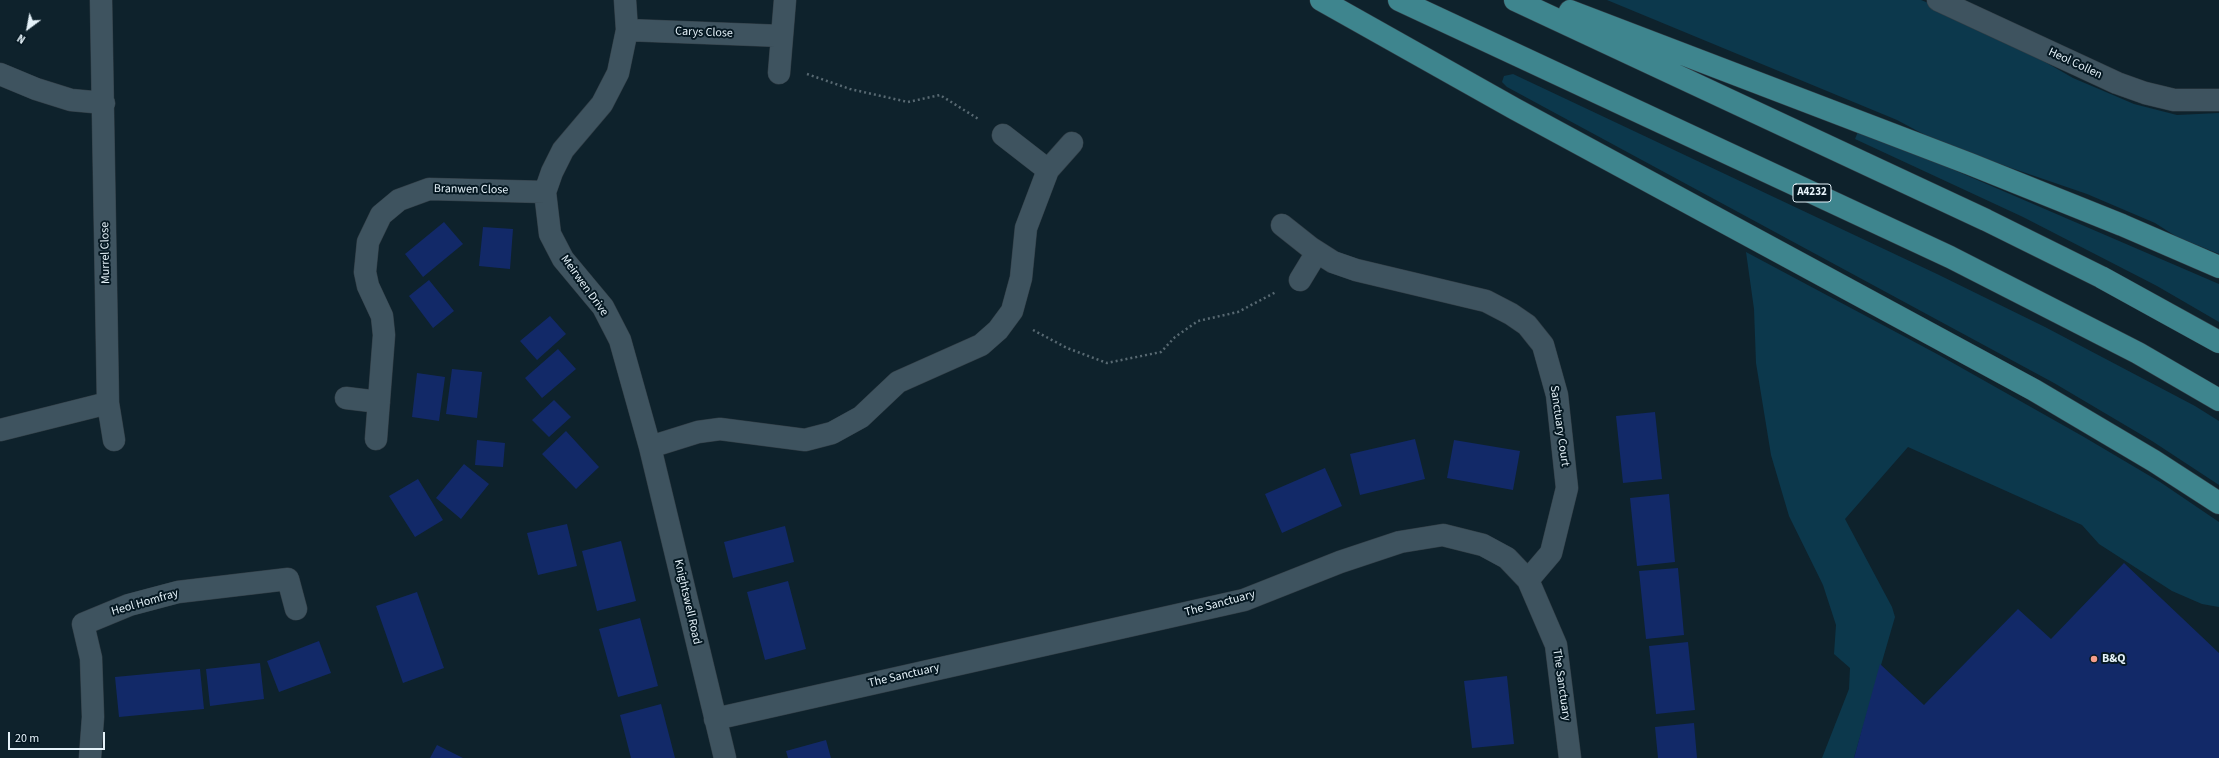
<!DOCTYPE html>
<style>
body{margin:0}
#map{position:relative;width:2219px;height:758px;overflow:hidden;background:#0e222c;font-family:"Source Sans 3",sans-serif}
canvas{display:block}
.north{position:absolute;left:8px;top:8px;width:40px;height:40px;-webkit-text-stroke:3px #051822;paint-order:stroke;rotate:212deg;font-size:11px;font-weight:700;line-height:16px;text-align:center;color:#e5f2f9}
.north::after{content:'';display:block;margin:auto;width:14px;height:18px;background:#e5f2f9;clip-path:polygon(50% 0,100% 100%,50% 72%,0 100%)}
.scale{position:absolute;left:8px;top:732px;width:97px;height:18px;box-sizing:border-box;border:2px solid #e5f2f9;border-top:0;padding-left:5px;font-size:12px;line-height:14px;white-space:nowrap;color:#e5f2f9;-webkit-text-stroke:3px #051822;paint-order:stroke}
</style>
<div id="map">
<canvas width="2219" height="758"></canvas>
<div class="north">N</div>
<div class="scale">20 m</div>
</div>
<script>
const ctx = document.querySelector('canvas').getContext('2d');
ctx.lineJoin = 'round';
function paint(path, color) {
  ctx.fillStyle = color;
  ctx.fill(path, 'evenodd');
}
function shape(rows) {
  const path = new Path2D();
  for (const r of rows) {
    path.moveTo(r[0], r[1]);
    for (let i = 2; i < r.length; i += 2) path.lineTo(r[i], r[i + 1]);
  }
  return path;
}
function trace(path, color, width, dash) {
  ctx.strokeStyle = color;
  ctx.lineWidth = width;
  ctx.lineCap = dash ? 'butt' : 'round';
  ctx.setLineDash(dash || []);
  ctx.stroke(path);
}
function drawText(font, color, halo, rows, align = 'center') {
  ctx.font = font + ' "Source Sans 3",sans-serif';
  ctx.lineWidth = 4;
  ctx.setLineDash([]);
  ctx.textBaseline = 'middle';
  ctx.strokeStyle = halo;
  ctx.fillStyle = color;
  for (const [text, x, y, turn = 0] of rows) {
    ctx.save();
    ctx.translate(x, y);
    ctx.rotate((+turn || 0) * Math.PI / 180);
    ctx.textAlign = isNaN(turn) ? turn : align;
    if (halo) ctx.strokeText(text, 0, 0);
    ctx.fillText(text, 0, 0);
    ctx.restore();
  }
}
paint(shape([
 [1607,0,1921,0,1979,24,2073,78,2134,104,2177,115,2219,113,2219,254,2177,237,2155,223,2087,194,1985,159,1925,135,1897,120],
 [1513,74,1937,274,2045,327,2195,406,2219,421,2219,485,2152,441,2054,383,1507,87,1502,82,1504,76],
 [1859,129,2219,284,2219,322,2157,286,2023,217,1855,139],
 [1746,252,1937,354,2084,437,2160,482,2219,522,2219,607,2202,604,2172,591,2099,544,2082,525,1908,447,1845,519,1892,607,1895,617,1854,758,1822,758,1849,689,1850,668,1834,654,1836,625,1823,585,1789,516,1771,455,1756,363,1754,309]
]), '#0c384c');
paint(shape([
 [444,222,463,244,423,277,405,254],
 [483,227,513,229,510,269,479,266],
 [429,280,454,311,433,328,409,296],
 [550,316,566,334,537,360,520,341],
 [558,349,576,369,542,398,525,378],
 [452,369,482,372,477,418,446,414],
 [417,373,445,377,439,421,412,417],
 [554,400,571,417,549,437,532,420],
 [1655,412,1662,479,1623,483,1616,416],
 [566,431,599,467,576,489,542,454],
 [1415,439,1425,479,1360,495,1350,454],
 [477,440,505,443,503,467,475,465],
 [1454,440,1520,451,1513,490,1447,478],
 [464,464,489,484,461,519,436,498],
 [1325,468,1342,506,1282,533,1265,494],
 [418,479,443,520,415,537,389,496],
 [1669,494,1675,562,1637,566,1630,498],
 [567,524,577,566,538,575,527,533],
 [785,526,794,562,733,578,724,542],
 [621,541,636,601,597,611,582,551],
 [2124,563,2219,653,2219,758,1854,758,1880,664,1924,705,2018,609,2051,639],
 [1678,568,1684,635,1646,639,1639,571],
 [788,581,806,649,765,660,747,592],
 [417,592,444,668,403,683,376,606],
 [640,618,658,686,618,697,599,629],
 [319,641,331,673,279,692,267,661],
 [1688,642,1695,710,1656,714,1649,646],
 [260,663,264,699,210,706,206,669],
 [200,669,204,709,119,717,115,677],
 [1507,676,1514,744,1472,748,1464,681],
 [661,704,675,758,631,758,620,715],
 [1694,723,1697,758,1658,758,1655,727],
 [826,740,831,758,788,758,786,751],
 [437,745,463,758,430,758]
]), '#122968');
const street = shape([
 [101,0,108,403,114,440],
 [625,0,627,30,618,73,602,104,563,150,552,172,545,192,550,234,563,259,603,307,620,340,650,447,725,758],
 [1938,0,2117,83,2145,93,2174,100,2219,100],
 [627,30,782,36],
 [779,73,785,0],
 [0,74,36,89,71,100,104,103],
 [1003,135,1048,170],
 [1282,225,1311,248,1333,262,1356,270,1486,301,1511,314,1527,325,1543,345,1557,395,1567,488,1551,553,1528,580],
 [1300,280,1317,252],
 [346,398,379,402],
 [0,430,108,403],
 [376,439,384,335,382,316,368,286,365,272,368,242,381,215,399,200,429,189,545,192],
 [650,447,698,432,720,429,805,440,832,433,861,417,898,382,981,345,998,330,1012,311,1021,278,1026,228,1048,170,1072,143],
 [715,719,1244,600,1340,562,1400,542,1443,535,1483,545,1507,558,1528,580,1556,645,1570,758],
 [90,758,93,717,91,658,83,624,129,605,178,592,288,579,296,609]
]);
const primary = shape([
 [1321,0,1515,109,2034,390,2154,461,2219,503],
 [1399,0,1950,257,2138,353,2219,400],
 [1515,0,1986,220,2101,277,2219,342],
 [1570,11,1970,164,2122,225,2219,267]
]);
trace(street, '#323e46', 23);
trace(primary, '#323e46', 23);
trace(shape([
 [807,74,850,89,908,102,940,95,980,120],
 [1033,330,1067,348,1107,363,1161,352,1175,337,1198,321,1238,312,1276,292]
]), '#586972', 2.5, [2, 3]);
trace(street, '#3e535f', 22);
trace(primary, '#3e858e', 22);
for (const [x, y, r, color] of [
 [2094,659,4,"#f49d8b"]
]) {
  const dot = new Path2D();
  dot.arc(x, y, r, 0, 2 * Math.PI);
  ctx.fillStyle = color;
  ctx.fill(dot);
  trace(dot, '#051822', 1.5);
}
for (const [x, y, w] of [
 [1812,193,38]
]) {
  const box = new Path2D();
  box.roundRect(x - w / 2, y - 9, w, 18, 3);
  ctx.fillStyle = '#051822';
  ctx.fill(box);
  trace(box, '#e5f2f9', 1);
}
drawText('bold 11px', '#e5f2f9', null, [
 ["A4232",1812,193]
]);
drawText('12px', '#e5f2f9', '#051822', [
 ["Carys Close",704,33,2],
 ["Heol Collen",2075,64,25],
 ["Branwen Close",471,190,1],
 ["Murrel Close",106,253,-91],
 ["Meirwen Drive",584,286,54],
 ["Sanctuary Court",1559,426,82],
 ["Knightswell Road",687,602,77],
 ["Heol Homfray",145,603,-16],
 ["The Sanctuary",1220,604,-15],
 ["The Sanctuary",904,676,-13],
 ["The Sanctuary",1561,685,82]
]);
drawText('bold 12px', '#e5f2f9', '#051822', [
 ["B&Q",2102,659]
], 'left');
</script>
